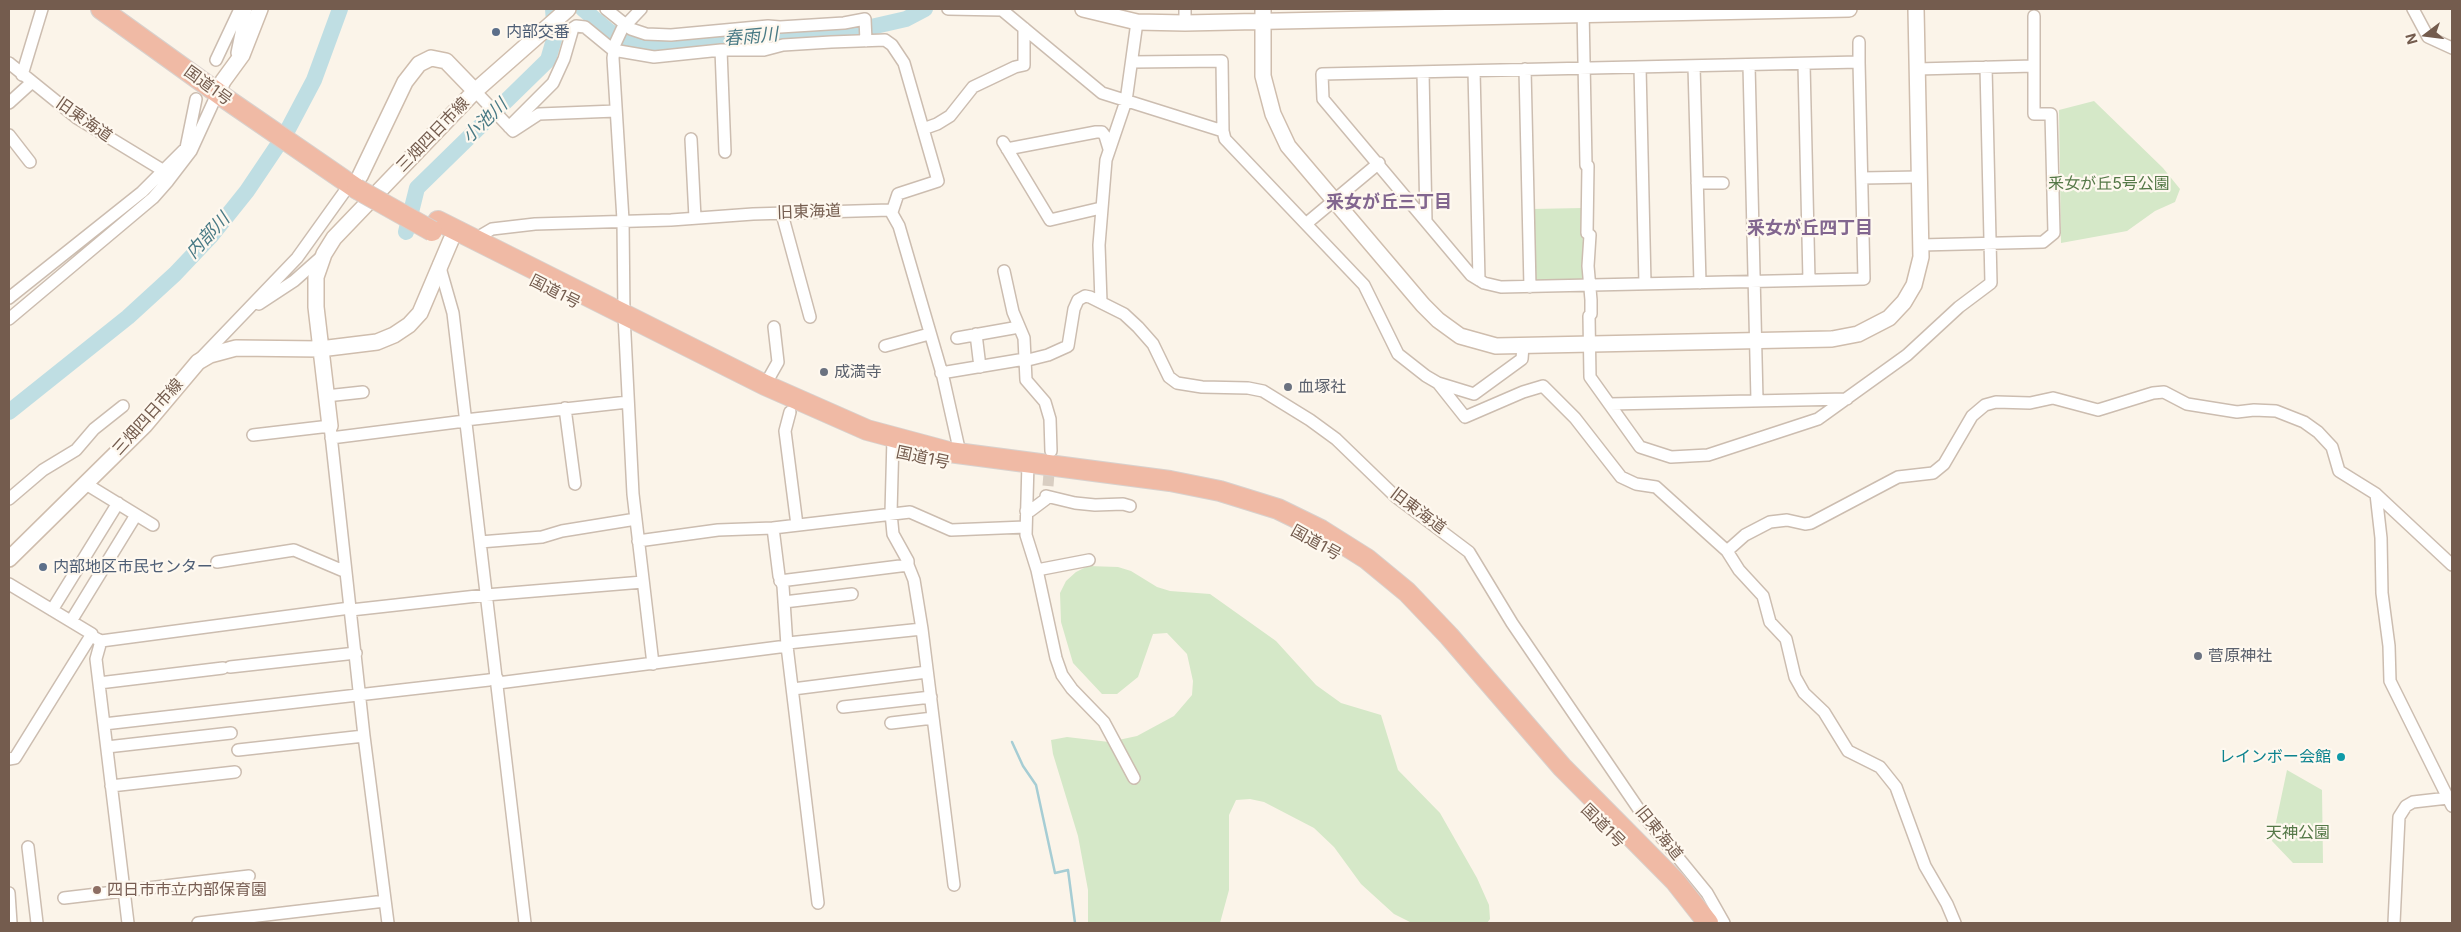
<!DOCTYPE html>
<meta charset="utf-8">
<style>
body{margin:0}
#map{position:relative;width:2461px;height:932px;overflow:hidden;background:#fbf4e9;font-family:Inter,sans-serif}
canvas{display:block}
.frame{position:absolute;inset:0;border:10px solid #745c4e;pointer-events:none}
.north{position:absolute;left:2401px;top:10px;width:50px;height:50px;-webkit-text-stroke:4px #fef8ef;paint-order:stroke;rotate:255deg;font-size:14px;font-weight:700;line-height:20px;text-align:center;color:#745c4e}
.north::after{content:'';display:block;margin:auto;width:18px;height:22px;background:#745c4e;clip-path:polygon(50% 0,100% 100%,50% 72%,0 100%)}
</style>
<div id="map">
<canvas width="2461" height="932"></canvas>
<div class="frame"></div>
<div class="north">N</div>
</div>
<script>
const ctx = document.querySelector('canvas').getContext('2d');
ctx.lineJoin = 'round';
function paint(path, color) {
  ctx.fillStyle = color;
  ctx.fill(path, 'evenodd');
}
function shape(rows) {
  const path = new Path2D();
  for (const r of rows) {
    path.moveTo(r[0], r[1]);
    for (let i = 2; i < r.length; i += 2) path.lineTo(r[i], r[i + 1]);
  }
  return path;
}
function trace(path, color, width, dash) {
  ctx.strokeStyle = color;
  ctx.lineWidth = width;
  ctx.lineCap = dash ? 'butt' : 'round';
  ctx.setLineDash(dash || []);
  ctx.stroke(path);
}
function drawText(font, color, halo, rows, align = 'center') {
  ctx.font = font + ' Inter,"Noto Sans JP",sans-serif';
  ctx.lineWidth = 4.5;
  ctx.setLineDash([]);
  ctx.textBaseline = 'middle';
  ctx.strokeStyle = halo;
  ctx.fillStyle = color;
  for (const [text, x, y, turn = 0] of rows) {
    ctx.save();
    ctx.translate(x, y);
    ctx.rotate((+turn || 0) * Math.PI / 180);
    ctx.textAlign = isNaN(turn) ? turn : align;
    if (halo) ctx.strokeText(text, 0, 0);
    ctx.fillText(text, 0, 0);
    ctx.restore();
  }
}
paint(shape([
 [2094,101,2163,168,2180,189,2175,202,2155,211,2127,231,2061,243,2059,110],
 [1582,208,1584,279,1581,283,1538,283,1534,279,1532,209],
 [1088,566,1118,567,1131,571,1157,587,1170,591,1210,594,1276,641,1316,685,1341,703,1381,715,1398,770,1440,813,1477,878,1489,905,1490,919,1487,923,1412,923,1394,914,1361,884,1334,847,1314,828,1264,802,1250,799,1236,800,1229,815,1229,890,1220,923,1088,923,1088,890,1078,836,1053,754,1051,740,1067,737,1109,742,1137,736,1174,716,1192,695,1193,681,1187,654,1167,633,1153,634,1138,677,1117,694,1102,694,1073,663,1061,622,1060,593,1066,581,1076,572],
 [2287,770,2322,790,2323,863,2293,863,2272,841]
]), '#d5e8c8');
trace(shape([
 [1012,742,1023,766,1036,785,1055,873,1068,870,1075,923]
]), '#a6cdd4', 2.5);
trace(shape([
 [583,9,610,32,640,43,661,44,712,41,871,27,906,19,925,9],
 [406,232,417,188,548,60,555,36,553,9],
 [9,412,128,317,175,274,211,236,247,191,286,133,314,80,340,9]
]), '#bfdee3', 16);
trace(shape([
 [1048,486,1050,461]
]), '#d9cec2', 11, [11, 5.5]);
const street = shape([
 [606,9,631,29,646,34,671,35,768,26,780,27,844,23,865,19,866,41],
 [641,9,622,29,615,44,613,58,623,220,624,315,633,494,653,664],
 [948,9,1002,10,1102,93,1223,131],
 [1185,9,1185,23],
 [1583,9,1586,165,1588,166,1587,233,1590,235,1588,266,1591,300,1591,314,1589,316,1590,377,1640,447,1671,457,1708,455,1818,419,1907,355,1959,307,1991,283,1986,67],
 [2413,9,2428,37,2452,48],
 [2034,16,2034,66],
 [762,27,764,50],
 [1859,42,1859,62],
 [721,50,725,152],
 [237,53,246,9],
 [216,60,240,9],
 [1132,62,1222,61,1223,131,1225,139,1364,285,1398,354,1426,376,1438,383,1465,417,1523,392,1543,386,1575,418,1621,477,1636,484,1656,487,1727,551,1739,570,1763,596,1770,622,1786,639,1795,677,1804,693,1824,712,1848,751,1880,767,1896,787,1925,866,1947,904,1955,923],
 [1859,62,1864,279,1501,287,1484,283,1471,275,1323,99,1322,74,1859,62],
 [9,63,77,118,164,171],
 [1804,64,1809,280],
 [1749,65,1757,400],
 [1694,66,1700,283],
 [1640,67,1645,284],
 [1525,69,1530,287],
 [1917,69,2034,66,2034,114,2051,114,2054,233,2043,242,1921,245],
 [1474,71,1479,280],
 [1423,72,1426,221],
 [22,75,42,9],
 [475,91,513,131,539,114,616,111],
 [9,103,31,83],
 [509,127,553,83,564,59,573,28,576,26,585,27,613,50,654,57,721,50,764,50,783,45,831,42,885,40,892,45,904,63,938,181,898,194,892,212],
 [923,129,937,124,950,116,973,87,1015,67,1024,65,1024,28],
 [9,135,30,162],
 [691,139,695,218],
 [1003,142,1050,220,1101,208],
 [186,148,196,99],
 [1007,149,1096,132,1102,132,1105,136,1109,149],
 [1862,178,1920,177],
 [1697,183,1723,183],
 [782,214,810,317],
 [1307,223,1379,163],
 [475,239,492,229,535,224,671,220,753,214,890,210,899,226,943,377,960,453],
 [439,264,453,313,525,923],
 [1004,271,1013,312,1024,338,1026,380,1045,402,1050,419,1051,451],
 [9,298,142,192,184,150],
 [1101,302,1099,245,1106,160,1126,101,1137,22],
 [259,304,294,281,320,258],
 [9,319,153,198,168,181,191,151,218,92],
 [976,334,980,367],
 [957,338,1019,327],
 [885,346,929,334],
 [201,358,297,258,350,184],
 [1024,361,1048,355,1068,346,1074,309,1078,300,1085,296,1090,297,1124,314,1138,327,1153,344,1169,377,1177,383,1202,387,1248,388,1263,391,1310,420,1336,439,1396,497,1469,552,1512,623,1625,789,1640,811,1707,893,1724,923],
 [941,373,1025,359],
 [1438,383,1474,394,1522,359,1523,346],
 [765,385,778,362,774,327],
 [326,396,363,392],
 [1610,404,1847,399],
 [565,408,575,484],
 [790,412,785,431,797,525],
 [465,420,628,402],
 [253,435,330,426,364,736,388,923],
 [331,438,465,421],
 [893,438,891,513,893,534,908,561,908,565],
 [1028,463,1026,535,1037,570,1056,658,1062,675,1072,689,1104,722,1134,778],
 [86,484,153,525],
 [2376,494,2381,538,2382,593,2389,646,2390,681,2452,806],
 [9,499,43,470,76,450,94,429,123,406],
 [1026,511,1030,511,1046,499,1046,496,1075,503,1095,505,1123,504,1130,506],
 [638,541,718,530,773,528],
 [480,542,542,537,562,531,636,519],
 [1727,551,1745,535,1770,522,1787,520,1805,524,1811,523,1898,477,1933,473,1944,464,1972,416,1985,405,1996,402,2030,403,2053,398,2098,410,2153,393,2164,392,2187,404,2237,412,2254,410,2276,411,2304,422,2318,432,2332,447,2339,471,2376,494,2452,565],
 [217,562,294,550,346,572],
 [1037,570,1089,560],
 [780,581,908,565,914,580,922,629,954,885],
 [9,584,92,634,15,758,9,759],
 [784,602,852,594],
 [52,610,118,503],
 [351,610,486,595,643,582],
 [71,621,136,515],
 [91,636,101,641,350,608],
 [101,641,96,659,128,923],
 [788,643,922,629],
 [230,667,356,653],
 [99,683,223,668],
 [498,683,787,646],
 [793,689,927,672],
 [843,707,931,697],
 [891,723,933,718],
 [104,724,489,680,497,678],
 [107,747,231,733],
 [238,750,364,736],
 [111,786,235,772],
 [28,847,37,923],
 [9,893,11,923],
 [64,898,249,876],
 [818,903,787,646,783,586,779,576,773,528,910,512,951,530,1025,527],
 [198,923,385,901],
 [2394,923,2399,817,2406,806,2413,802,2448,798]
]);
const secondary = shape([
 [1083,9,1137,22,1185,23,1849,9],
 [1263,9,1263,76,1273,114,1288,146,1423,305,1438,320,1460,336,1496,346,1832,339,1858,334,1889,318,1904,302,1914,285,1921,257,1916,9],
 [218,92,223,81,242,55,260,9],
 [360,176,405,82,419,64,431,58,446,61,475,91],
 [330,426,316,307,316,277,324,254,334,238,475,91,568,9],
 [9,559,145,425,198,362,210,355,236,348,320,349,377,342,394,335,409,325,420,313,451,240]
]);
const highway = shape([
 [101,9,229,101,357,189],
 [438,221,765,385,867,430,949,452,1170,481,1220,491,1278,509,1321,530,1367,559,1407,592,1449,636,1562,767,1675,881,1708,923]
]);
trace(street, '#ccbdb0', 14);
trace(secondary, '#cfbdad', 18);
trace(highway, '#d8d1cd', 22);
trace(street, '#fff', 11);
trace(secondary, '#fff', 15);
trace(highway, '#f0baa5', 20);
const highwayBridge = shape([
 [357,189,432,231]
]);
trace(highwayBridge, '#d8d1cd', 22, []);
trace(highwayBridge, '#f0baa5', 20);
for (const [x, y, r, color] of [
 [496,32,5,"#5c6f8a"],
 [824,372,5,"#6b7280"],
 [1288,387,5,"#6b7280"],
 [43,567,5,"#5c6f8a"],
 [2198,656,5,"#6b7280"],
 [2341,757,5,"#0f9aa8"],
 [97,890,5,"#8d6e63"]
]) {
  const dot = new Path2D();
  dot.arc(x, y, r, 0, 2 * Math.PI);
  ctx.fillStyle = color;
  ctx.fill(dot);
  trace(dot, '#fef8ef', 2);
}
drawText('16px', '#4e5e75', '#fef8ef', [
 ["内部交番",506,32],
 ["内部地区市民センター",53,567]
], 'left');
drawText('16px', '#745c4e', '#fef8ef', [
 ["国道1号",208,86,36],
 ["旧東海道",84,120,35],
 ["三畑四日市線",433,135,-46],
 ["旧東海道",809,212,-2],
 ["国道1号",555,292,27],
 ["三畑四日市線",148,417,-48],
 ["国道1号",923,458,12],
 ["旧東海道",1418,511,37],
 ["国道1号",1316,543,29],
 ["国道1号",1603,826,45],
 ["旧東海道",1659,833,51]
]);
drawText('16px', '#547847', '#fef8ef', [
 ["釆女が丘5号公園",2109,184],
 ["天神公園",2298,833]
]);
drawText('16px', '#5b616d', '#fef8ef', [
 ["成満寺",834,372],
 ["血塚社",1298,387],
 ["菅原神社",2208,656]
], 'left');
drawText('16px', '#0d838f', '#fef8ef', [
 ["レインボー会館",2331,757]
], 'right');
drawText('16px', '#785e54', '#fef8ef', [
 ["四日市市立内部保育園",107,890]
], 'left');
drawText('italic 18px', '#497a85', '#fef8ef', [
 ["春雨川",751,37,-5],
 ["小池川",485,121,-44],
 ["内部川",208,236,-47]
]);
drawText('bold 18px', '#82668f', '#fef8ef', [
 ["釆女が丘三丁目",1389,203],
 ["釆女が丘四丁目",1810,229]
]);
</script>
